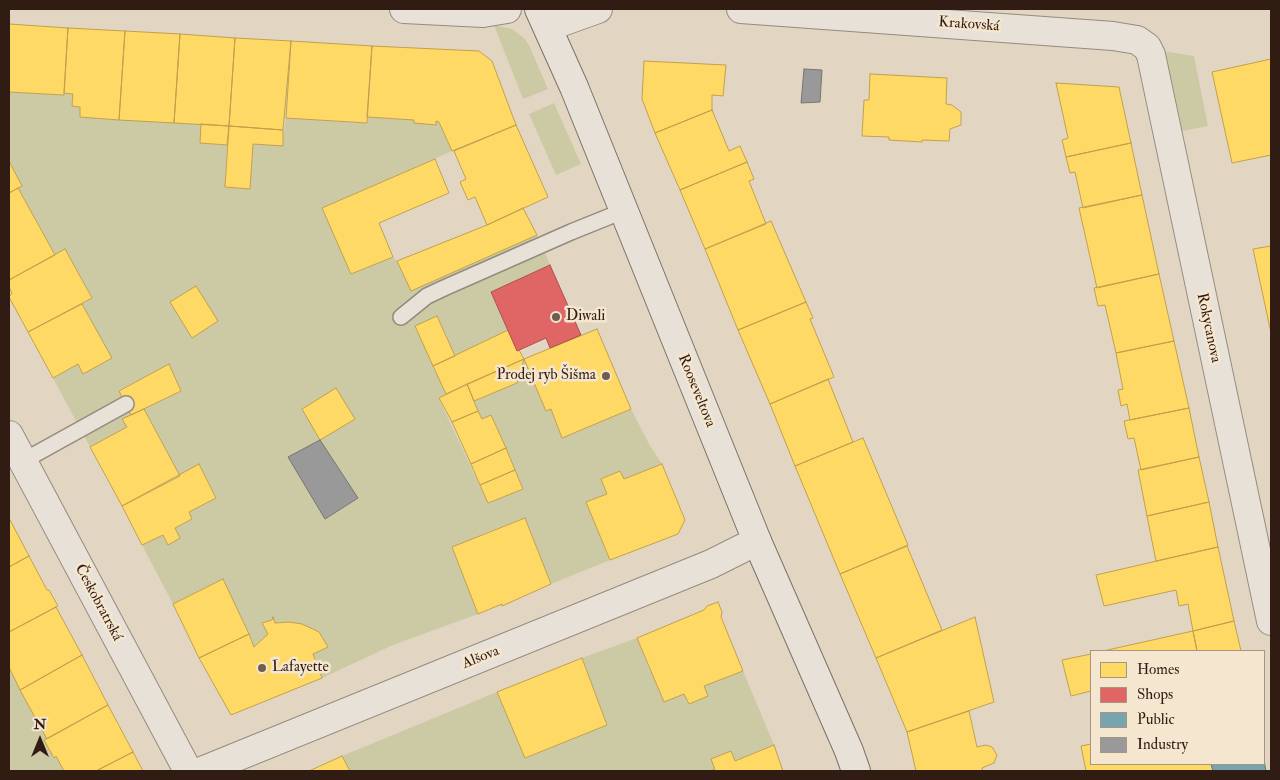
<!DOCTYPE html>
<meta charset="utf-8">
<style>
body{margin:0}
#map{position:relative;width:1280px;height:780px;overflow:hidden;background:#e2d6c2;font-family:"IM FELL Double Pica",serif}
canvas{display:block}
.frame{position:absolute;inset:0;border:10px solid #311c13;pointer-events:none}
.legend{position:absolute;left:1090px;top:650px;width:175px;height:115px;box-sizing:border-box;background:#f5e6cf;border:1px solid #a79584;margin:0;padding:6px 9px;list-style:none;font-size:15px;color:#311c13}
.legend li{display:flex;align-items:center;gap:10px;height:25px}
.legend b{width:25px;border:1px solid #a79584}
.north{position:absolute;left:15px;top:715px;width:50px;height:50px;-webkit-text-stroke:4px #f5e6cf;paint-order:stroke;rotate:0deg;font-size:14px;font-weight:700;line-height:20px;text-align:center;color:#311c13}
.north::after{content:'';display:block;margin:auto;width:18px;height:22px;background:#311c13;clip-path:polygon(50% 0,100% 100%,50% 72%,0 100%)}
</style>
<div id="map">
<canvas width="1280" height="780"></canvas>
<div class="frame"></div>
<ul class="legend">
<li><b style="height:14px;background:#ffd966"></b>Homes</li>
<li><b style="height:14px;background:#e06666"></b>Shops</li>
<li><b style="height:14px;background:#76a5af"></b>Public</li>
<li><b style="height:14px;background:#999"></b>Industry</li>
</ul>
<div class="north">N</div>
</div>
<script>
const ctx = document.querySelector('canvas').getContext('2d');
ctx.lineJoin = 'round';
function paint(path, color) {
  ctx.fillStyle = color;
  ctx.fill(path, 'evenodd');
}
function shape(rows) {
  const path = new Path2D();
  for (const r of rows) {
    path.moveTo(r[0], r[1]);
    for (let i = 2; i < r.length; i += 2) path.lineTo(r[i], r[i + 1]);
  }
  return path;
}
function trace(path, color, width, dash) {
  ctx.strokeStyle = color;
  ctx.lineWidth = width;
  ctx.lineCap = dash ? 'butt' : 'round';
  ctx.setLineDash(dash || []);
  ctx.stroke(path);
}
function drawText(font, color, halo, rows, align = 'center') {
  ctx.font = font + ' "IM FELL Double Pica",serif';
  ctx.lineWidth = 5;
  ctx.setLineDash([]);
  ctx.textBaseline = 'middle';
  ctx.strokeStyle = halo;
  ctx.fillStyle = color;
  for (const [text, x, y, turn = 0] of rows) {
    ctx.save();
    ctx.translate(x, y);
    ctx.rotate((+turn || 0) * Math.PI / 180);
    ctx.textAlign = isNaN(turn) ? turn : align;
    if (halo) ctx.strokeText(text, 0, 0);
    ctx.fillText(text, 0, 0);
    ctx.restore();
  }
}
paint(shape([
 [494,25,512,29,524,38,529,45,548,89,523,99],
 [1163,51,1194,56,1208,126,1182,131],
 [9,92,63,95,64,93,73,94,72,106,80,107,80,117,201,124,200,143,227,145,225,187,250,189,253,144,282,145,286,118,367,123,368,117,414,120,414,123,439,122,452,151,323,208,351,274,393,257,397,261,411,290,537,235,550,265,491,292,508,330,455,356,437,316,416,326,446,394,439,399,488,503,523,489,491,416,482,419,474,401,517,383,524,359,546,411,551,409,563,437,631,409,649,444,662,464,624,479,620,471,601,479,607,494,586,502,610,560,551,584,525,518,482,534,482,536,452,548,478,614,393,645,322,678,313,654,328,647,319,632,302,624,289,622,275,623,273,617,272,620,262,623,268,634,254,647,249,634,223,580,173,604,142,545,192,519,189,512,216,497,199,465,180,476,144,409,181,391,169,365,119,390,131,415,123,419,127,427,90,447,53,378,78,364,82,304,92,298,65,250,55,255,18,188,22,186,9,161],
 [554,103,581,164,556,175,529,114],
 [637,638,650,671,684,694,689,703,708,696,704,686,743,671,774,745,709,771,350,771,342,756,497,692,525,758,607,725,582,658],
 [9,667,47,739,44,741,53,757,56,756,64,771,9,771]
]), '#ccc9a5');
const homes = shape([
 [9,24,68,28,64,95,9,92,9,24],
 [68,28,125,31,119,120,80,117,80,107,72,106,73,94,64,93,68,28],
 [125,31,180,34,174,123,119,120,125,31],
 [180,34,235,38,229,126,174,123,180,34],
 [235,38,291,41,283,130,229,126,235,38],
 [291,41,372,46,367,123,286,118,291,41],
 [372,46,479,51,492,61,516,125,452,151,439,122,436,121,436,125,414,123,414,120,367,117,372,46],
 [1271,59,1271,155,1232,163,1212,72,1271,59],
 [644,61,726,65,723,96,712,95,712,110,655,133,642,99,644,61],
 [870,74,947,78,946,104,952,105,961,112,961,125,950,129,949,141,922,140,922,142,889,140,889,137,862,136,864,100,869,100,870,74],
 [1056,83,1119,87,1131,143,1066,157,1062,140,1068,138,1056,83],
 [712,110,729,151,740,146,747,162,680,190,655,133,712,110],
 [201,124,229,126,227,145,200,143,201,124],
 [516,125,548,197,487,225,475,197,468,200,460,182,466,179,454,151,516,125],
 [229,126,283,130,283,146,253,144,250,189,225,187,229,126],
 [1131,143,1142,195,1083,208,1075,172,1070,173,1066,157,1131,143],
 [435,159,449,193,379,223,393,257,351,274,322,208,435,159],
 [9,161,22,186,9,193,9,161],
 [747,162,754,179,749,181,766,224,705,249,680,190,747,162],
 [18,188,55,255,9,280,9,193,18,188],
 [1142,195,1159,274,1097,288,1079,208,1142,195],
 [523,208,537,235,411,291,397,261,487,225,523,208],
 [771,221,806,302,738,330,705,249,771,221],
 [1271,246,1271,333,1253,249,1271,246],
 [65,249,92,298,28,332,9,297,12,293,9,287,9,280,65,249],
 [1159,274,1174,341,1116,353,1105,305,1098,306,1094,288,1159,274],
 [196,286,218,321,192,338,170,302,196,286],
 [806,302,813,318,810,319,834,377,770,404,738,330,806,302],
 [82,304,112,358,83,374,78,364,53,378,28,332,82,304],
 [437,316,455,356,433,366,415,326,437,316],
 [597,329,631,409,562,438,551,409,546,411,524,359,597,329],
 [508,330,524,359,446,394,433,366,508,330],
 [1174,341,1189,408,1130,420,1127,404,1121,406,1118,390,1123,389,1116,353,1174,341],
 [524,359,517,383,474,401,467,384,524,359],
 [169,364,181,391,131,415,119,391,169,364],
 [828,379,853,442,795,466,770,404,828,379],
 [467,384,478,411,452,422,439,398,467,384],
 [336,388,355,419,320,440,302,409,336,388],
 [1189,408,1199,457,1141,470,1134,438,1128,439,1124,421,1189,408],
 [144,409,180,476,122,506,90,447,127,427,122,419,144,409],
 [478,411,482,419,491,415,506,448,471,464,452,422,478,411],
 [863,438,908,545,840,574,795,466,863,438],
 [506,448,515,470,480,485,471,464,506,448],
 [1199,457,1209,502,1147,516,1138,470,1199,457],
 [199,464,216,498,189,512,192,519,175,528,180,538,168,545,163,535,142,545,122,506,199,464],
 [662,464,685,520,678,534,610,560,586,502,607,494,601,479,620,471,624,479,662,464],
 [515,470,523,489,488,503,480,485,515,470],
 [1209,502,1218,547,1156,561,1147,516,1209,502],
 [9,518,29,556,9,567,9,518],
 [525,518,551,584,502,606,502,604,478,614,452,547,525,518],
 [907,546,942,630,876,658,840,574,907,546],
 [1218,547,1234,621,1193,631,1188,604,1179,606,1176,590,1104,606,1096,575,1218,547],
 [29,556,47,590,49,590,58,606,9,632,9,567,29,556],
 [223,579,249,634,199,658,173,604,223,579],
 [718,602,722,612,721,617,743,671,704,686,708,696,689,704,684,694,664,702,637,638,704,610,707,606,718,602],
 [56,607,82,655,20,690,9,667,9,632,56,607],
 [273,617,275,623,289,622,302,624,319,632,328,647,313,654,322,678,231,715,199,658,249,634,254,647,268,634,262,623,272,620,273,617],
 [975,617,994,702,907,732,876,658,975,617],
 [1234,621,1241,651,1197,651,1193,631,1234,621],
 [1193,631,1197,651,1103,651,1193,631],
 [1091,654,1091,691,1071,696,1062,660,1091,654],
 [82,655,108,705,47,739,20,690,82,655],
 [582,658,607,725,525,758,497,692,582,658],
 [108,705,133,752,96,771,64,771,56,756,54,758,44,740,108,705],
 [969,711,977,747,986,745,992,747,997,755,994,763,982,768,983,771,916,771,907,732,969,711],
 [1091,744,1091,764,1211,764,1213,771,1086,771,1081,746,1091,744],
 [774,745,783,771,709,771,715,769,711,759,731,751,735,761,774,745],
 [133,752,143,771,96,771,133,752],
 [342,756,350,771,309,771,342,756]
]);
paint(homes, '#ffd966');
trace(homes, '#c1a04d', 1);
const shops = shape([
 [550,265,581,335,550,348,546,338,517,351,491,292,550,265]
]);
paint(shops, '#e06666');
trace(shops, '#ac504d', 1);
const public = shape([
 [1264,760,1266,771,1213,771,1211,764,1264,764,1264,760]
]);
paint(public, '#76a5af');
trace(public, '#617c80', 1);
const industry = shape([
 [804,69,822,70,820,102,801,103,804,69],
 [320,440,358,498,325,519,288,457,320,440]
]);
paint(industry, '#999');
trace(industry, '#7a7471', 1);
const lane = shape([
 [401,317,427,296,444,288,571,232,623,211],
 [23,461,126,404]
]);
const street = shape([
 [404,9,483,13,507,9],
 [741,9,1113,36,1137,40,1147,47,1151,55,1271,621],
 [548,27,598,9],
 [9,435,188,771],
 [202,771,711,564,757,541]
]);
const secondary = shape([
 [539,9,574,87,757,541,849,751,856,771]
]);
trace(lane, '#948b7f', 18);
trace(street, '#948b7f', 30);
trace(secondary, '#7b7267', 30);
trace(lane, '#e8e1d7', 15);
trace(street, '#e8e1d7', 28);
trace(secondary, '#e8e1d7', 28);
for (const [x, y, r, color] of [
 [556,317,5,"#6f5d50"],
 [606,376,5,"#6f5d50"],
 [262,668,5,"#6f5d50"]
]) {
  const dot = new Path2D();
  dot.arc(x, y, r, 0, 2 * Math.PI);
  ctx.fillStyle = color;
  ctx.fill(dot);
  trace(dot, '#f5e6cf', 2);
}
drawText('15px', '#311c13', '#f5e6cf', [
 ["Krakovská",969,25,4],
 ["Rokycanova",1208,328,78],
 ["Rooseveltova",696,391,68],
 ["Českobratrská",98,603,62],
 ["Alšova",481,658,-22]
]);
drawText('15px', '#311c13', '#f5e6cf', [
 ["Diwali",566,317],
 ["Prodej ryb Šišma",596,376,"right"],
 ["Lafayette",272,668]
], 'left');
</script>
